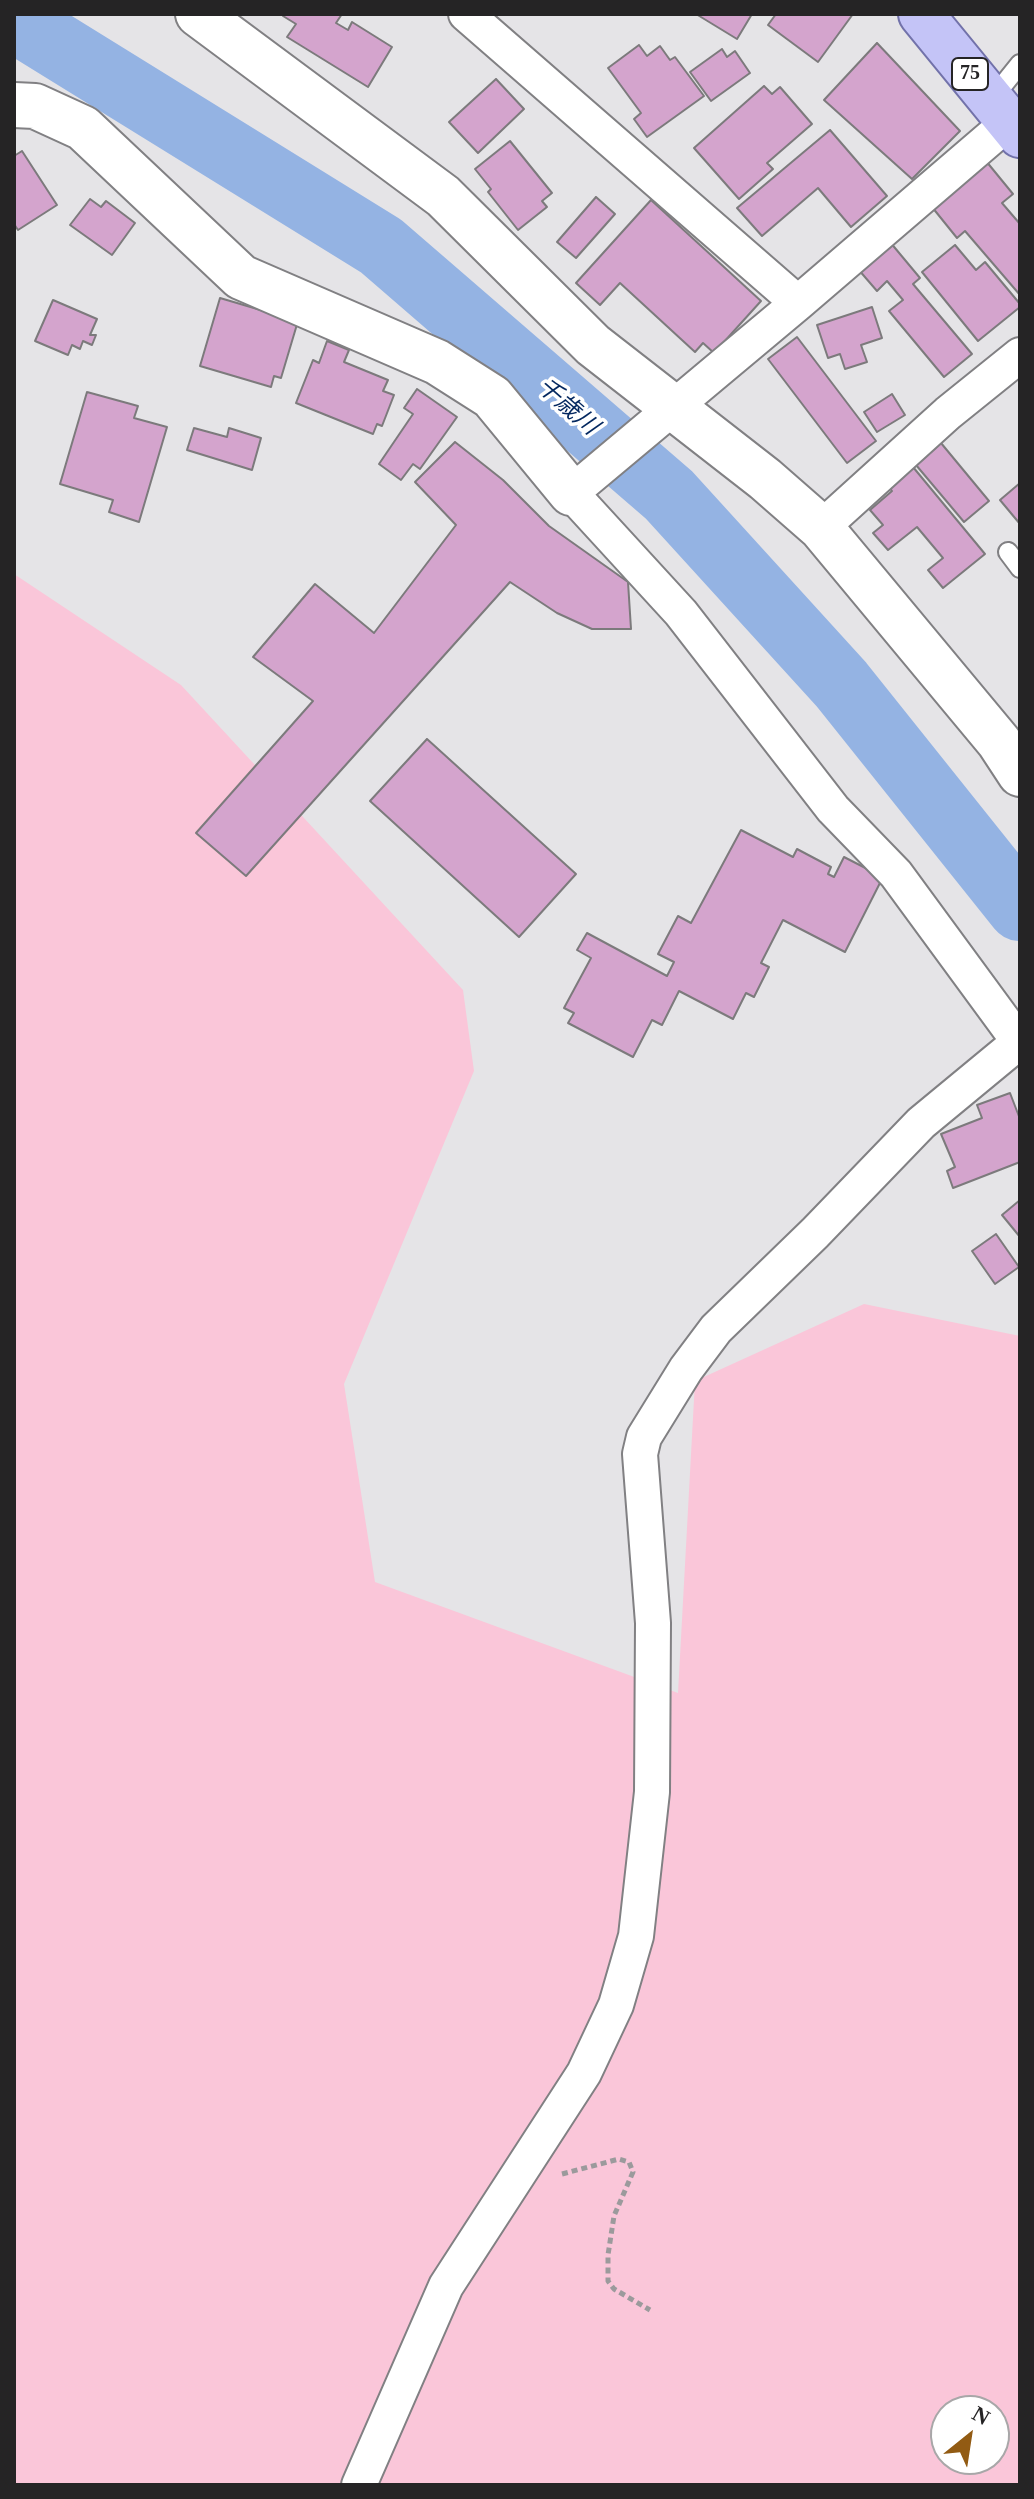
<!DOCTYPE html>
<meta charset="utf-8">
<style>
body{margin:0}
#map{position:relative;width:1034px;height:2499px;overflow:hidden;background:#e5e4e7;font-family:"Times New Roman",serif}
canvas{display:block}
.frame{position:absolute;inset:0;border:16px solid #252425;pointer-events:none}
.north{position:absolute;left:930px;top:2395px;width:80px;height:80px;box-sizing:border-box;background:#fff;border:2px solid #a8a7a8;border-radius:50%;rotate:30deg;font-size:22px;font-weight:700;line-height:32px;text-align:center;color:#252425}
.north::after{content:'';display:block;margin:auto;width:28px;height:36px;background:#925b13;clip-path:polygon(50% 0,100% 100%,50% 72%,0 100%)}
</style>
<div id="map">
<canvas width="1034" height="2499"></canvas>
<div class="frame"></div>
<div class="north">N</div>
</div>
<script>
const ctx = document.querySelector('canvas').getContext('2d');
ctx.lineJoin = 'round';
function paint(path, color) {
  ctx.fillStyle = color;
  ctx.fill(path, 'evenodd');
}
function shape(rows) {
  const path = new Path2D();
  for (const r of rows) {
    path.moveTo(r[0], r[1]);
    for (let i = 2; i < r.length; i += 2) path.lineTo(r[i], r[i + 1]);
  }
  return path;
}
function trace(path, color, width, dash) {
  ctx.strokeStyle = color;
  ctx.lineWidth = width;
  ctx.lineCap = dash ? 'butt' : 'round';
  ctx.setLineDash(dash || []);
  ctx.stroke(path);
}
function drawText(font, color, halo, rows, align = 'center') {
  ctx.font = font + ' "Times New Roman","Noto Sans JP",serif';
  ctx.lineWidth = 7;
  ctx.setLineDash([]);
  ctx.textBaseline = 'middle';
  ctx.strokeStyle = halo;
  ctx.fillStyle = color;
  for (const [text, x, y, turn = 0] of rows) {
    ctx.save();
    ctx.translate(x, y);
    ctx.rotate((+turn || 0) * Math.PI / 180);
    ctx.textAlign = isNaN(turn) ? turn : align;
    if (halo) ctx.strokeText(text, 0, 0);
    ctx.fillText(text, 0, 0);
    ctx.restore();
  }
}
paint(shape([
 [14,574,181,685,463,990,474,1071,344,1384,375,1582,678,1693,695,1381,864,1304,1020,1336,1020,2485,14,2485],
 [946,2411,994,2411,994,2459,946,2459]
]), '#fac6d9');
trace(shape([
 [14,19,381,246,669,495,841,684,1020,908]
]), '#94b3e3', 66);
const building = shape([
 [285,14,342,14,336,23,348,30,352,22,392,47,368,87,287,37,296,24,283,16,285,14],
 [696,14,752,14,737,39,696,14],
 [776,14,853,14,818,62,768,25,776,14],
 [877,43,960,131,912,179,824,100,877,43],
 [639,45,647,56,660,46,670,60,675,57,704,96,647,137,634,119,641,113,608,68,639,45],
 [722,49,727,57,735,51,750,73,711,101,690,72,722,49],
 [496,79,524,109,478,153,449,122,496,79],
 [764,86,772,94,780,87,812,124,767,163,773,169,739,199,694,148,764,86],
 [830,130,887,196,851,227,818,188,762,236,737,208,830,130],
 [510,141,552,193,542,201,547,207,518,230,488,192,491,189,475,169,510,141],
 [22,151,57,205,18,230,14,224,14,156,22,151],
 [986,161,1013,194,1002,203,1020,224,1020,295,965,231,957,238,932,207,986,161],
 [596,197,615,214,576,258,557,242,596,197],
 [90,199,101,207,106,201,135,223,112,255,70,225,90,199],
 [651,200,761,301,714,353,703,343,695,352,620,283,600,305,576,283,651,200],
 [890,242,920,278,913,284,972,354,944,377,889,311,903,300,887,281,877,291,858,269,890,242],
 [955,245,976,270,985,262,1020,304,1020,307,978,341,922,272,955,245],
 [220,298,298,321,281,378,274,376,271,387,200,366,220,298],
 [53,300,97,319,90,335,96,335,92,345,83,341,80,349,72,345,68,355,35,341,53,300],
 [872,307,882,338,861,345,867,362,845,369,840,354,828,358,817,325,872,307],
 [797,337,876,441,847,463,768,359,797,337],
 [327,341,349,350,344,362,388,380,383,391,394,395,382,426,377,424,373,434,296,403,313,360,319,363,327,341],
 [417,389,457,417,420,469,413,464,401,480,379,464,413,414,404,408,417,389],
 [87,392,138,406,134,418,167,427,139,522,109,512,113,500,60,484,87,392],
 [892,394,905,415,877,432,864,412,892,394],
 [194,428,227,437,229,428,261,438,252,470,187,450,194,428],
 [455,442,503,480,549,526,628,582,631,629,592,629,557,613,510,582,246,876,196,833,313,701,253,657,315,584,374,633,456,525,415,482,455,442],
 [941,443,989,501,964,522,916,465,941,443],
 [913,467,985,554,943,588,928,570,943,558,917,527,888,550,873,533,883,525,870,510,892,491,889,487,913,467],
 [1020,483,1020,524,1000,500,1020,483],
 [427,739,576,874,519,937,370,801,427,739],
 [741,830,793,857,797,849,831,867,828,874,834,877,844,857,883,877,845,952,783,920,761,963,769,967,754,997,746,993,733,1019,679,991,662,1025,652,1020,633,1057,568,1023,574,1013,564,1008,591,958,577,950,587,933,667,976,674,962,658,954,678,916,691,923,741,830],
 [1010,1093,1020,1119,1020,1162,953,1188,947,1171,955,1167,941,1134,982,1118,977,1105,1010,1093],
 [1020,1200,1020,1237,1002,1215,1020,1200],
 [996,1234,1019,1267,995,1284,972,1251,996,1234]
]);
paint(building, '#d4a4cd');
trace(building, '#7c7a7c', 2);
const service = shape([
 [991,100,1020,64],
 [1008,552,1020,568]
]);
const minor = shape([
 [466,14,798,303],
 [1009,122,798,303,571,493,681,613,833,809,896,874,1020,1043],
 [821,528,948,413,1020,355],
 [359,2485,446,2286,584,2073,616,2005,636,1936,652,1792,653,1623,640,1454,644,1437,686,1369,716,1329,815,1233,921,1123,1019,1042]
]);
const tertiary = shape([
 [198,14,443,196,593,345,765,479,821,528,999,742,1020,774],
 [14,105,35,106,83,128,241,277,437,362,492,397,571,493]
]);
const primary = shape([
 [921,14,1020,135]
]);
trace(service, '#818083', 22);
trace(minor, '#818083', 38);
trace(tertiary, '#818083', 48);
trace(primary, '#7272aa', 48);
trace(shape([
 [562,2174,619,2159,629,2162,633,2172,614,2216,608,2255,608,2281,614,2289,650,2310]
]), '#9b9a9c', 5, [6, 4]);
trace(service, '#fff', 18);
trace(minor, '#fff', 34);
trace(tertiary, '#fff', 44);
trace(primary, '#c4c4f7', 44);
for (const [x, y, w] of [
 [970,74,36]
]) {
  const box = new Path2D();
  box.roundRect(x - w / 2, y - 16, w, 32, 6);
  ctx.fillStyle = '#fff';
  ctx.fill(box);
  trace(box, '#252425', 2);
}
drawText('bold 20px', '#252425', null, [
 ["75",970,74]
]);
drawText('italic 24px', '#03275f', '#fff', [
 ["千歳川",567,407,41]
]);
</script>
